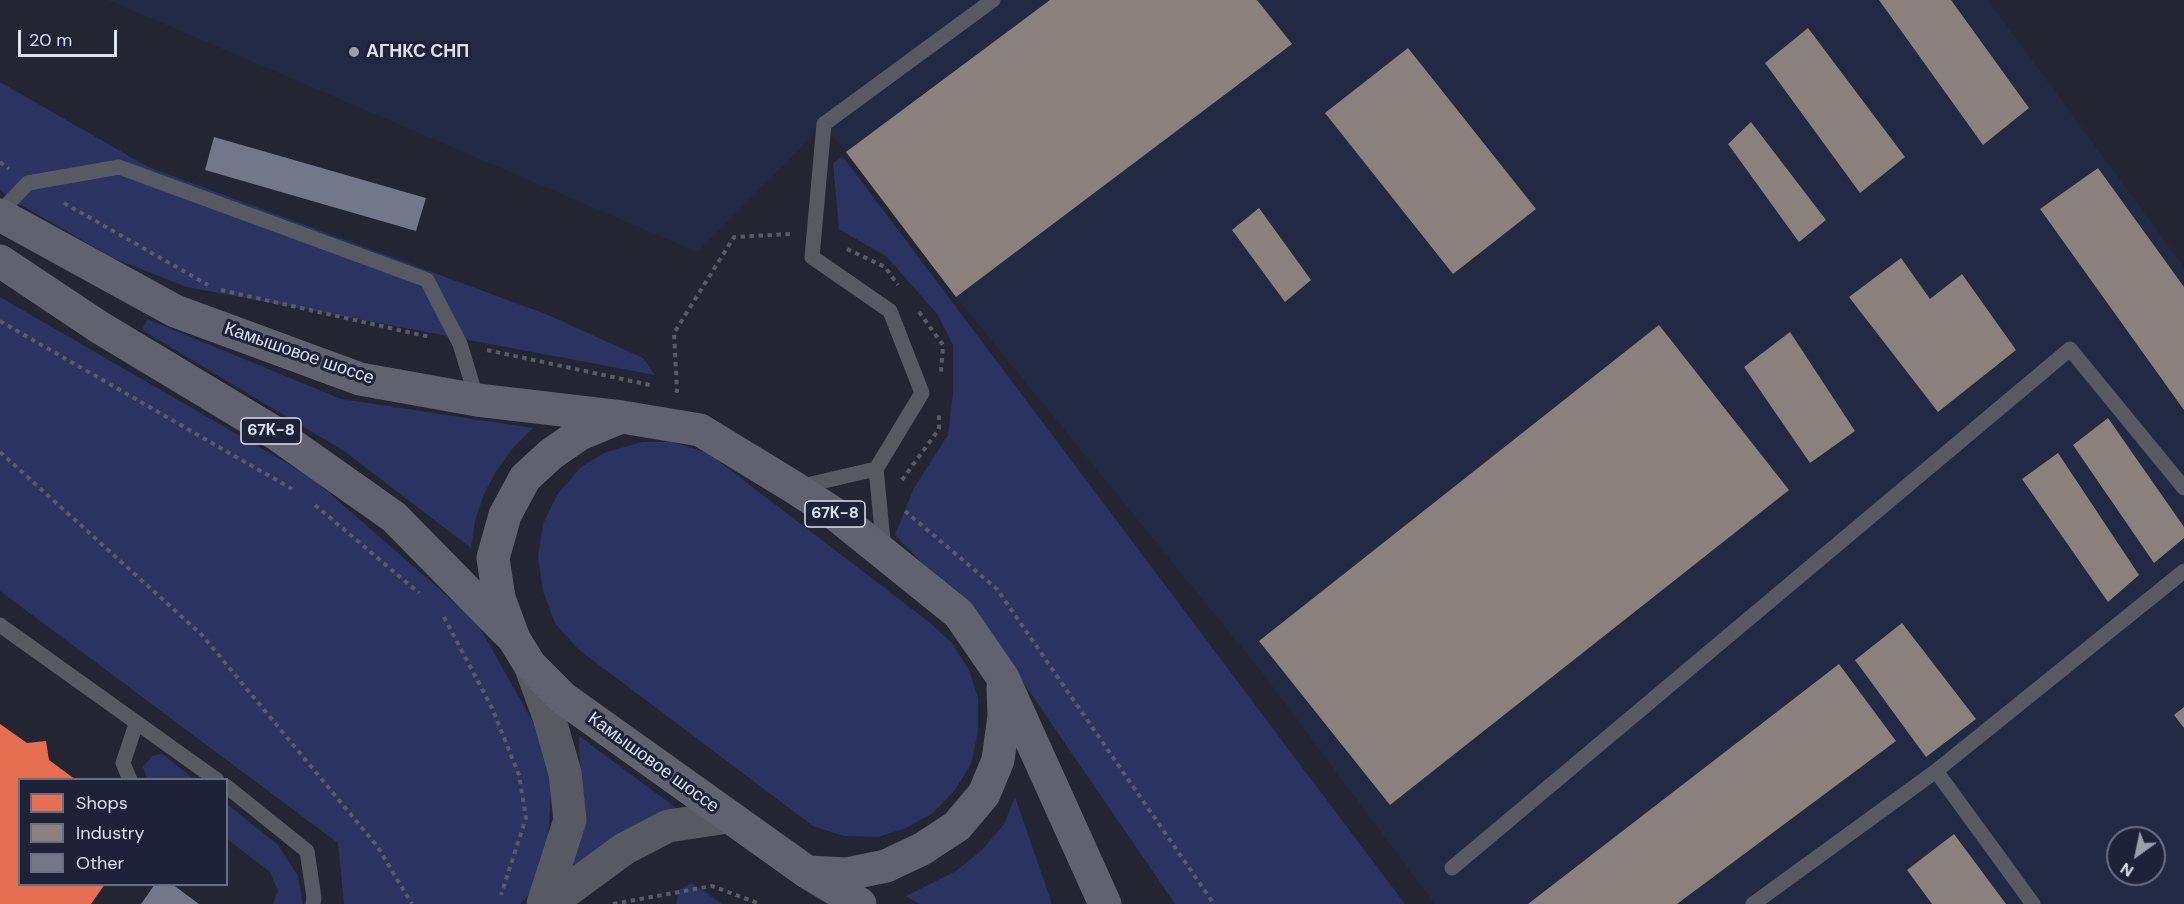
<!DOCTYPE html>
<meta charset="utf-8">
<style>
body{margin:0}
#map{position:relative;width:2184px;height:904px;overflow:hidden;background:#232632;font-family:"DM Sans",sans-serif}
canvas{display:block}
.legend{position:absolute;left:18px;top:778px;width:210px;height:108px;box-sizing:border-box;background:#1d2238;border:2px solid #696e81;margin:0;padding:8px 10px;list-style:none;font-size:18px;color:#dbe0ee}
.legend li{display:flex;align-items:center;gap:12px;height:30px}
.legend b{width:30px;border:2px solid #696e81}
.north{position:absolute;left:2106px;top:826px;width:60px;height:60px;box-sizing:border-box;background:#1d2238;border:2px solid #696e81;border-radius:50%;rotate:213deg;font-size:16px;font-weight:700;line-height:24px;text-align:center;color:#dbe0ee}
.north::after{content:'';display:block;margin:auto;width:21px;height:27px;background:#9b9fac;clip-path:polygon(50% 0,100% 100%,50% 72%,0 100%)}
.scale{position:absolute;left:18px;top:30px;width:99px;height:27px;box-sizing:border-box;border:3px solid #dbe0ee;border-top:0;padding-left:8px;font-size:18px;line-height:21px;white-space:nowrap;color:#dbe0ee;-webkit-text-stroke:4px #1d2238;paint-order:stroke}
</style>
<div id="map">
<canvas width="2184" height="904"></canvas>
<ul class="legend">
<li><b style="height:16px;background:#e76f51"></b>Shops</li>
<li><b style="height:16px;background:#8a817c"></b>Industry</li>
<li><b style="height:16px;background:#727789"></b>Other</li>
</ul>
<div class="north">N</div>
<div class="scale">20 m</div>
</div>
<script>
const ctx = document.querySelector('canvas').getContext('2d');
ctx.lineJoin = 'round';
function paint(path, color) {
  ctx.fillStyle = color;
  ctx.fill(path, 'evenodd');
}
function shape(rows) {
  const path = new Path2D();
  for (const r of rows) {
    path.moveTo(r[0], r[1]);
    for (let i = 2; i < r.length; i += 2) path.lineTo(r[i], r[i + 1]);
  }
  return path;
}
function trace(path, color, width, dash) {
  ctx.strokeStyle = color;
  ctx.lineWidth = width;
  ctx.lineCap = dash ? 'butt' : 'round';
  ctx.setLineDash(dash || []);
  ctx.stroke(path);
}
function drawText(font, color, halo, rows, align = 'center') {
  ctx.font = font + ' "DM Sans",sans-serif';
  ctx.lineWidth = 6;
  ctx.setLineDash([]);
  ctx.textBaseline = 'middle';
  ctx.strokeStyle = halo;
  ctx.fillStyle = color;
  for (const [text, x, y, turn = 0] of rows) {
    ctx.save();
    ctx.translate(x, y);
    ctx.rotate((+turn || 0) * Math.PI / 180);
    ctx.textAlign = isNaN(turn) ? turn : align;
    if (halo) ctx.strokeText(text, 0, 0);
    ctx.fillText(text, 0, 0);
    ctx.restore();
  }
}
paint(shape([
 [108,0,1988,0,2184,267,2184,904,1435,904,1257,666,956,297,824,124,697,252],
 [2118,838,2154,838,2154,874,2118,874]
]), '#222942');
paint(shape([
 [0,82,148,167,548,315,643,358,655,375,187,287,113,258,16,202,0,190],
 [843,157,1405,904,1175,904,986,628,895,535,914,488,948,435,953,393,953,345,938,315,887,257,839,229,833,163],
 [0,297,311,477,476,621,547,747,551,794,548,836,537,885,521,904,344,904,338,843,0,591],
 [147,319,341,399,533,428,513,448,497,470,484,494,475,521,471,548,344,451,142,330],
 [642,442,673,442,708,453,929,622,952,643,969,670,978,698,978,732,971,764,955,790,933,813,906,828,878,837,844,836,813,826,578,649,555,623,543,591,538,557,543,524,557,495,580,468,604,453],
 [579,736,683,813,563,881,581,803],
 [162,754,194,779,195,779,147,779,143,767,152,756],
 [1015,797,1052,904,920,904,906,896,956,871,982,850,1004,824],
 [227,804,278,845,298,876,303,904,273,904,278,891,270,872,227,839],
 [692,883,722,904,676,904,679,890]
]), '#2a3362');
paint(shape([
 [0,724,27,743,46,741,49,760,76,780,20,780,20,884,105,884,91,904,0,904]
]), '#e76f51');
paint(shape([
 [1050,0,1257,0,1292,44,956,297,846,152],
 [1879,0,1951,0,2029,108,1983,145],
 [1808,28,1905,157,1860,193,1765,63],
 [1408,48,1536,209,1453,274,1325,113],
 [1751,122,1826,220,1799,242,1728,144],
 [2098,168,2184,287,2184,410,2040,209],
 [1259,208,1311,280,1285,302,1232,230],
 [1901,258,1930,299,1962,274,2016,350,1938,412,1849,297],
 [1659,325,1789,490,1390,805,1259,641],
 [1790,332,1855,431,1810,463,1744,367],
 [2108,418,2184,527,2184,538,2154,563,2073,445],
 [2058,453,2139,575,2108,602,2022,479],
 [1902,623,1976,719,1926,757,1855,660],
 [1839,664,1896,741,1677,904,1528,904],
 [2184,707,2184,728,2174,715],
 [1954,834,2006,904,1932,904,1907,870]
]), '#8a817c');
paint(shape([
 [214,137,426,198,416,231,205,170],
 [155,884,172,884,199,904,141,904]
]), '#727789');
trace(shape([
 [0,162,9,169],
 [64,203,208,285],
 [847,249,885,267,898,285],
 [221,290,430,337],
 [919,312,943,345,941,372],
 [0,321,292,489],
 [487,350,650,385],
 [675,390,677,391,674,333,734,237,792,234],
 [0,452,202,635,377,846,412,904],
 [902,480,939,429,939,413],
 [315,505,419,593],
 [905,511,997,589,1214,904],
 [444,617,492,708,519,775,526,818,501,895],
 [613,904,712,886,760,904]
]), '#585b63', 4, [4.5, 4.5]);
trace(shape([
 [0,212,28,183,119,167,427,280,460,344,477,400],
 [876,469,922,393,890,311,812,257,824,124,993,0],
 [798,487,876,469,884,551],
 [0,625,217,780],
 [1936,771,2184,571],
 [130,780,123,763,136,724],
 [226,786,307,851,314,898,313,904],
 [1452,868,2070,349,2184,488],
 [1753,904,1936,771,2033,904]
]), '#575a63', 15);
trace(shape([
 [530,665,549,717,565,773,570,820,543,904],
 [549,904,624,849,668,826,728,817]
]), '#575a63', 33);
trace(shape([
 [0,215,175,311,360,379,477,400,622,417,700,430,795,488,835,514,959,614,1003,678,1105,904],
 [0,261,99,327,275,433,394,517,508,633],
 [621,417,580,434,551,454,525,478,505,515,493,558,499,598,514,639,530,665,563,698,807,872,860,904],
 [808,872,847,874,886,866,922,849,957,826,984,794,998,760,1004,716,1003,688]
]), '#60636f', 33);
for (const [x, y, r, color] of [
 [354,52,6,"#9b9fac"]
]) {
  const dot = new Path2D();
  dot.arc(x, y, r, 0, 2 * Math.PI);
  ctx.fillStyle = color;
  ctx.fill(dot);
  trace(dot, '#1d2238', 2);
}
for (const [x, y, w] of [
 [271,431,60],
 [835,514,60]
]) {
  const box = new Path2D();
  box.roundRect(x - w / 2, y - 13, w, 26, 4.5);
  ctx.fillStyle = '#1d2238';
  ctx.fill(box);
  trace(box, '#dbe0ee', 1.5);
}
drawText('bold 16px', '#dbe0ee', null, [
 ["67К-8",271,431],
 ["67К-8",835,514]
]);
drawText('bold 18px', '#dbe0ee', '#1d2238', [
 ["АГНКС СНП",366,52]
], 'left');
drawText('18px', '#dbe0ee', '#1d2238', [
 ["Камышовое шоссе",299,354,19],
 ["Камышовое шоссе",653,763,36]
]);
</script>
